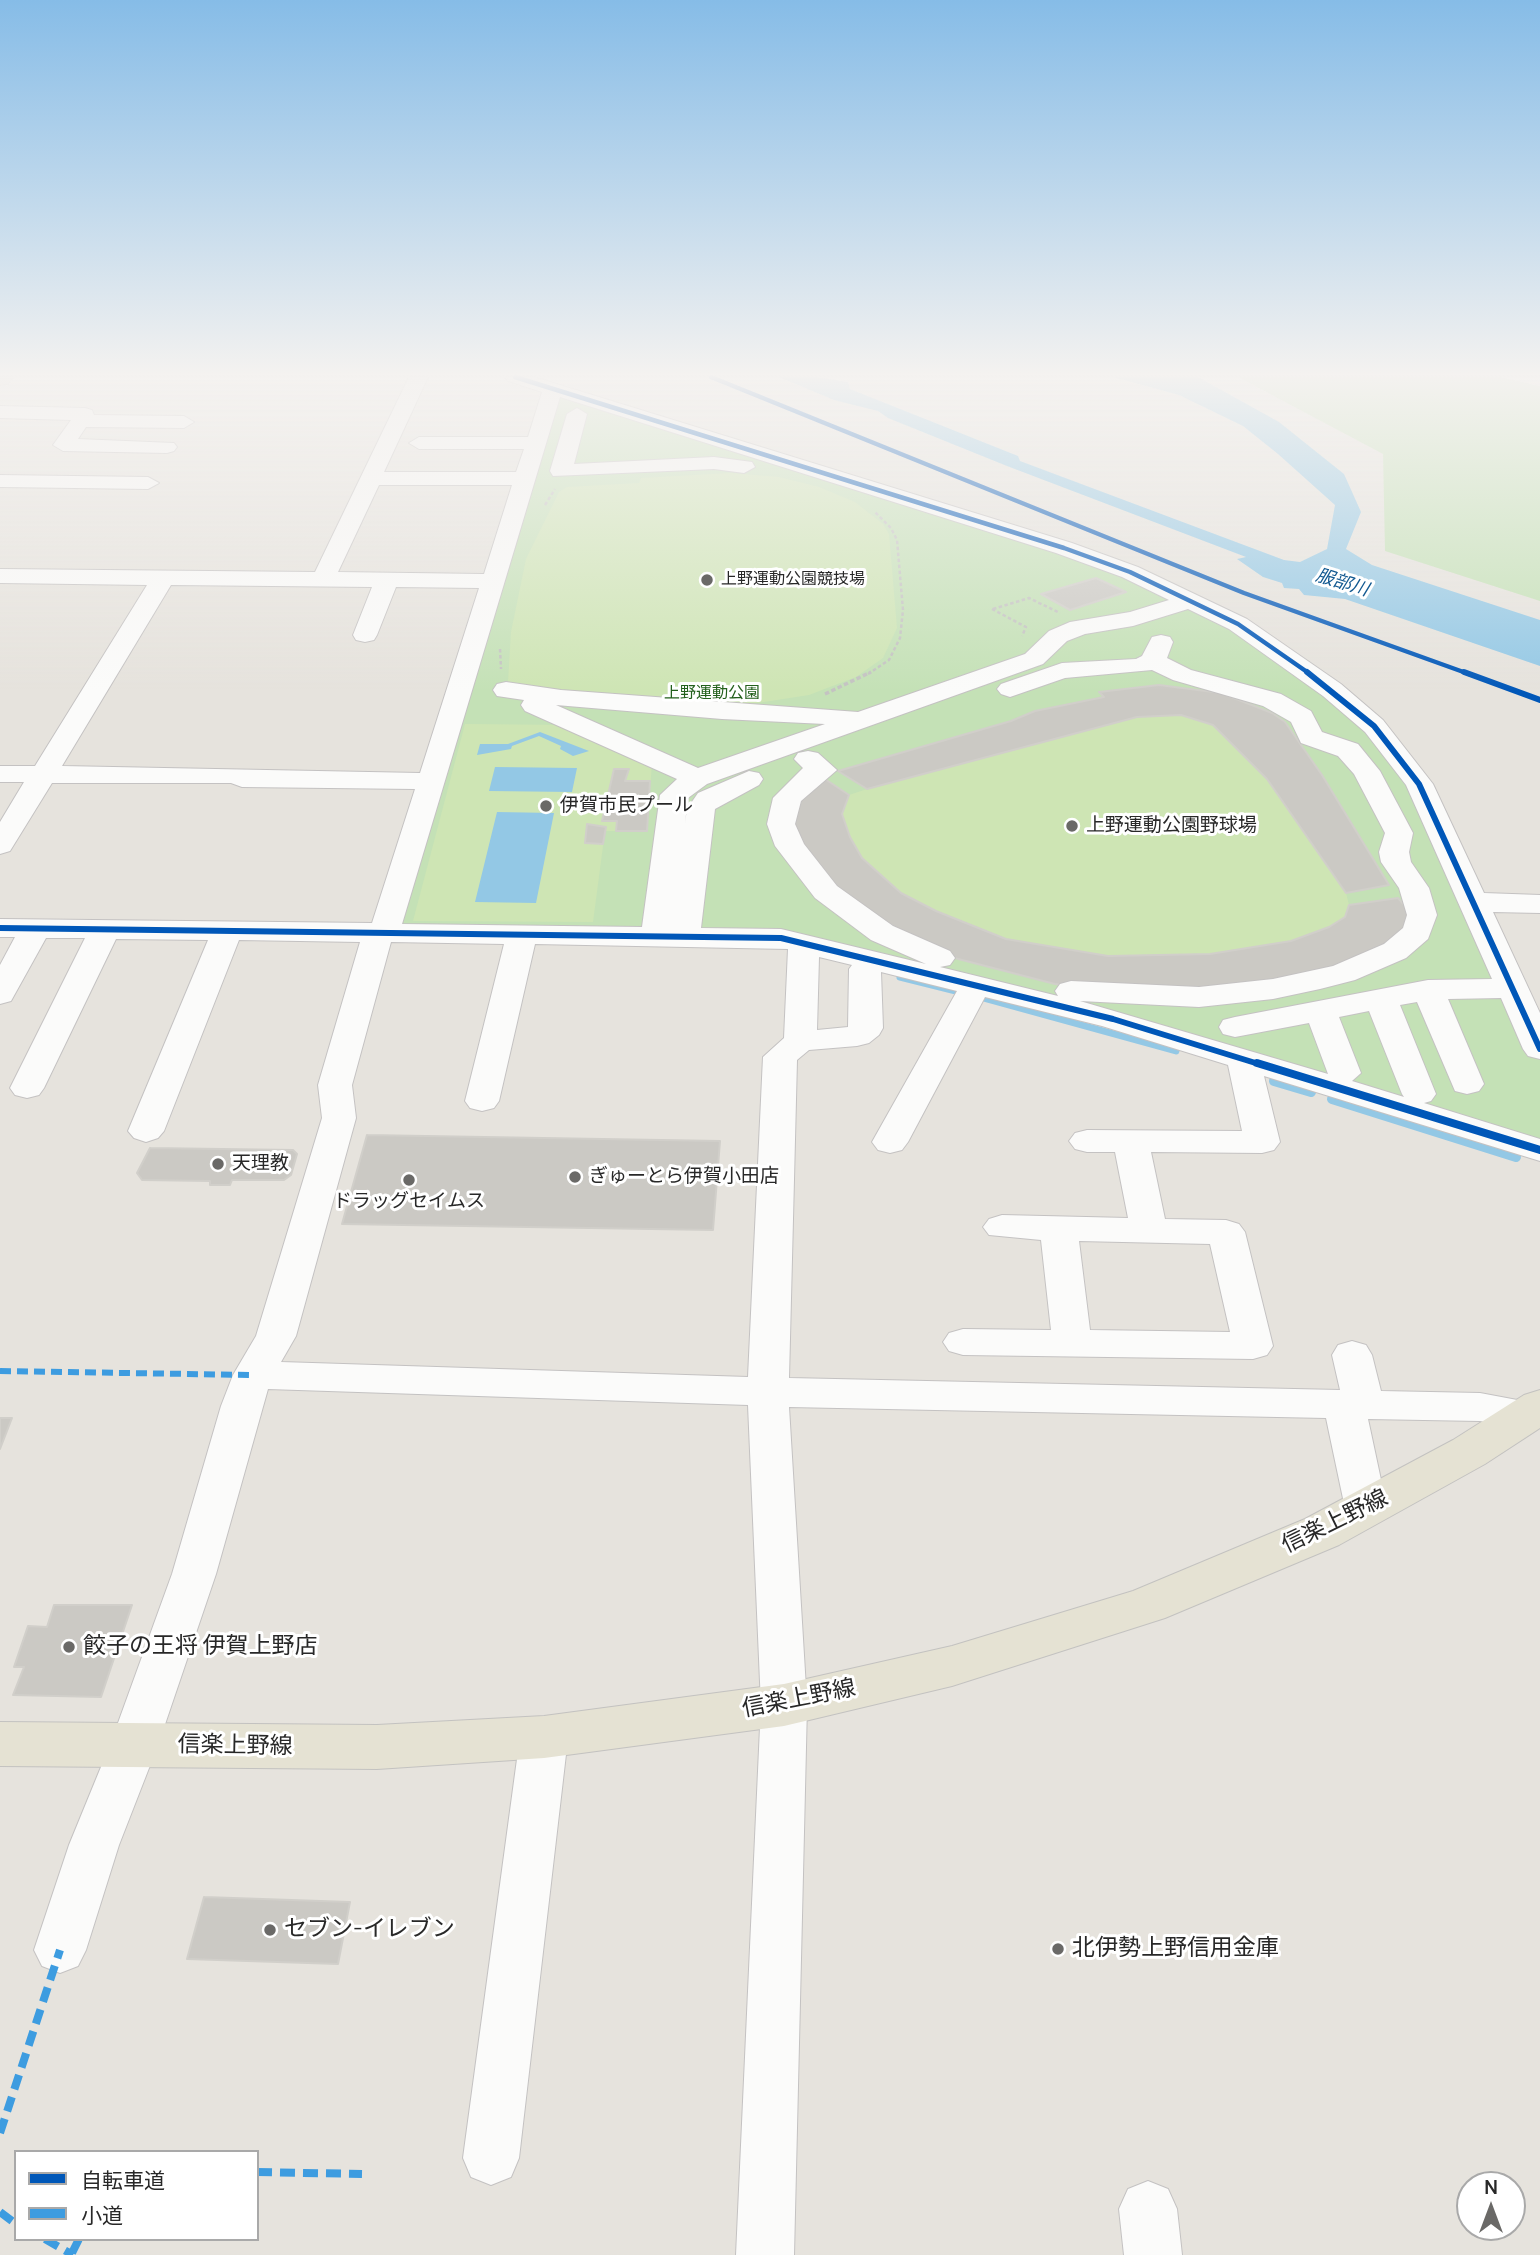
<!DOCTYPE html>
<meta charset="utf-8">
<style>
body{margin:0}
#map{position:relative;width:1540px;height:2255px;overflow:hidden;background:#e6e3dd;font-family:Manrope,"Noto Sans JP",sans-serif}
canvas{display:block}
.legend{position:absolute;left:14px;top:2150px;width:245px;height:91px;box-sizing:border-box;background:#fff;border:2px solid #a9a9a9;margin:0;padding:9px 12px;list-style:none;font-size:21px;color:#282828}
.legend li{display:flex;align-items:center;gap:14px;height:35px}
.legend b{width:35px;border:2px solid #a9a9a9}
.north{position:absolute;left:1456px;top:2171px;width:70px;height:70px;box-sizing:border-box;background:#fff;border:2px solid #a9a9a9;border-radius:50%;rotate:0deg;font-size:19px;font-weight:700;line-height:28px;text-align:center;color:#282828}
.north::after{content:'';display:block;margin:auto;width:24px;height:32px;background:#6a6967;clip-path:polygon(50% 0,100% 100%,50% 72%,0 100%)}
</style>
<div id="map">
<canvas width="1540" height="2255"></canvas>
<ul class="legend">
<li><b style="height:9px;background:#0057b8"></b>自転車道</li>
<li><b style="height:9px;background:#3d9ce0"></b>小道</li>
</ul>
<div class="north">N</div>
</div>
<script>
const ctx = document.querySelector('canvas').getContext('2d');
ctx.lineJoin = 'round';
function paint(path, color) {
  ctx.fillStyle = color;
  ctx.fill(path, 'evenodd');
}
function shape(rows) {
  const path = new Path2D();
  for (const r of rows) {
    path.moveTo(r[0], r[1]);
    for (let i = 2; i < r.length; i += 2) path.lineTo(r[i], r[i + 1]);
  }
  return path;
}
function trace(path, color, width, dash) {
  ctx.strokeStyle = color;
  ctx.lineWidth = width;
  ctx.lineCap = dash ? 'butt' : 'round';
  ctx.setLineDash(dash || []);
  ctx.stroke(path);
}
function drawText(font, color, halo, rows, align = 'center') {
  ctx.font = font + ' Manrope,"Noto Sans JP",sans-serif';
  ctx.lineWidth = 6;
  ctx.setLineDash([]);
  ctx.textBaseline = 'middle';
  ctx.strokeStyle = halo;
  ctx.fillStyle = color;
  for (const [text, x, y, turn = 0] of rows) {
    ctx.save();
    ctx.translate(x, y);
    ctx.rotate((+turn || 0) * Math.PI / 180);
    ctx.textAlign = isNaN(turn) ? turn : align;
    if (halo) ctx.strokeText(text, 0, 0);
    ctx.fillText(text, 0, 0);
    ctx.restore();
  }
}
paint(shape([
 [1238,377,1500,377,1540,386,1540,601,1385,551,1383,454],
 [558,394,1130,573,1236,625,1330,691,1417,784,1540,1057,1540,1148,806,940,398,927]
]), '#c4e1b6');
paint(shape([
 [730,473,779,477,819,487,855,502,883,524,889,534,897,628,883,658,856,677,809,695,738,706,512,685,508,682,511,632,526,559,559,492,567,487,639,483,641,478],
 [1181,715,1213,725,1267,779,1346,893,1349,905,1345,917,1329,927,1291,941,1210,954,1108,956,1056,950,1006,939,936,912,901,893,862,858,850,837,842,814,849,795,867,789,1137,717],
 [465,724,568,725,652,763,647,831,605,831,593,922,413,921]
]), '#cee5b4');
paint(shape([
 [779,377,816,377,848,382,850,389,1018,456,1020,461,1284,560,1300,562,1327,549,1335,505,1278,454,1243,426,1179,395,1113,377,1198,377,1279,422,1344,474,1361,512,1346,549,1372,565,1540,620,1540,666,1345,599,1304,595,1299,589,1284,588,1282,583,1263,577,1237,559,1246,557,1007,466,888,418,878,411,834,400],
 [540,732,589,751,573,756,560,749,561,746,539,736,512,746,511,749,477,755,480,744,508,744],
 [495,767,577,768,572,792,489,791],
 [497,812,554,813,536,903,475,902]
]), '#93c8e5');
trace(shape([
 [900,977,964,993],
 [976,996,1176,1051]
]), '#93c8e5', 7);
trace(shape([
 [1274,1081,1311,1092],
 [1332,1099,1516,1157]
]), '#93c8e5', 10);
const building = shape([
 [1096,578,1126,592,1070,610,1041,594,1096,578],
 [1159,685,1221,693,1272,713,1285,722,1322,775,1389,885,1346,893,1267,779,1213,725,1181,715,1137,717,867,789,838,771,1011,721,1035,711,1104,697,1099,692,1159,685],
 [614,769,629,769,625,781,650,781,647,831,616,831,617,821,602,821,614,769],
 [819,775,849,795,842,814,850,837,862,858,901,893,936,911,1006,939,1108,956,1210,954,1291,941,1329,927,1345,917,1349,905,1398,898,1413,915,1389,947,1325,972,1231,990,1092,989,1055,984,939,954,828,886,791,828,808,783,819,775],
 [587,824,606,827,603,844,585,843,587,824],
 [367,1135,720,1141,713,1230,342,1224,367,1135],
 [150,1148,293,1150,297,1154,291,1175,284,1180,232,1180,230,1185,210,1185,210,1181,142,1180,137,1173,150,1148],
 [0,1418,12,1418,0,1449,0,1418],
 [54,1605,132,1605,101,1697,13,1695,24,1667,14,1667,28,1626,47,1627,54,1605],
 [204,1897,350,1902,338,1964,187,1959,204,1897]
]);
paint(building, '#cbc9c4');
trace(building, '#d1cfca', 2);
const minor = shape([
 [409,377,428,377,384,472,516,472,524,449,419,449,409,443,419,437,528,437,542,392,508,381,505,377,534,377,1072,543,1138,567,1247,619,1341,684,1383,720,1433,784,1484,893,1540,895,1540,913,1493,912,1540,1013,1540,1059,1528,1056,1523,1049,1501,998,1448,999,1484,1084,1479,1091,1467,1094,1455,1091,1417,1002,1400,1005,1436,1094,1431,1101,1424,1103,1540,1139,1540,1161,1264,1076,1280,1142,1274,1150,1262,1153,1151,1152,1165,1219,1226,1220,1239,1224,1245,1232,1273,1346,1267,1355,1253,1359,963,1355,949,1351,943,1342,949,1333,963,1329,1051,1330,1041,1240,989,1235,983,1227,989,1219,1002,1215,1128,1218,1115,1152,1087,1152,1075,1149,1069,1141,1075,1133,1087,1130,1242,1131,1228,1065,1102,1026,985,997,908,1142,902,1150,890,1153,878,1150,872,1142,957,991,881,972,883,1028,879,1035,869,1043,857,1046,809,1050,797,1060,789,1378,1340,1390,1332,1355,1338,1345,1352,1341,1366,1345,1372,1355,1381,1391,1480,1393,1528,1402,1540,1405,1540,1427,1528,1430,1480,1421,1368,1419,1387,1508,1381,1519,1366,1524,1351,1519,1345,1508,1326,1418,789,1407,807,1705,794,2255,736,2255,761,1705,748,1405,268,1389,216,1574,158,1745,119,1845,86,1950,78,1966,60,1973,42,1966,34,1950,69,1845,110,1745,172,1574,221,1406,233,1375,256,1336,322,1118,318,1085,360,942,239,940,164,1131,158,1138,146,1142,134,1138,128,1131,208,940,116,939,44,1088,39,1095,27,1098,15,1095,10,1088,85,938,46,938,11,1001,0,1004,0,965,15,937,0,937,0,919,372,923,415,789,242,787,231,783,52,783,10,851,0,854,0,822,24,782,0,782,0,766,35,766,147,585,0,583,0,569,315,572,409,377],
 [560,397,1056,553,1122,577,1169,600,1130,612,1070,622,1049,631,1025,654,858,712,561,690,506,682,497,684,493,690,497,696,524,700,521,705,525,711,677,779,660,795,642,927,402,924,560,397],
 [379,485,512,485,484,574,338,572,379,485],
 [171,585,372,587,353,635,356,640,365,642,374,640,377,635,396,587,479,588,420,773,62,766,171,585],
 [1188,609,1229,629,1323,696,1365,732,1406,785,1492,979,1428,980,1235,1017,1223,1020,1219,1027,1223,1034,1235,1037,1309,1023,1328,1074,1080,1001,1199,1007,1273,999,1320,989,1355,980,1406,958,1428,939,1437,915,1429,888,1411,862,1409,852,1413,833,1380,771,1358,744,1322,732,1311,711,1281,694,1191,670,1167,658,1173,642,1170,637,1161,635,1152,637,1142,656,1136,659,1062,663,1001,684,997,689,1001,694,1010,697,1065,678,1152,670,1173,680,1263,706,1291,722,1301,743,1338,756,1354,774,1385,833,1379,852,1381,862,1399,888,1407,915,1403,928,1384,944,1333,966,1273,979,1199,987,1071,981,1060,984,1055,991,1058,996,940,967,950,965,955,958,950,951,893,926,837,886,804,844,795,824,801,801,837,770,818,753,808,751,798,753,794,759,803,768,773,798,767,824,775,846,815,898,871,940,926,964,781,929,701,928,715,809,759,785,763,779,759,773,749,771,698,793,687,809,685,823,688,798,707,784,1043,664,1067,641,1085,634,1133,626,1188,609],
 [556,705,722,719,825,724,698,768,556,705],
 [391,942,504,944,465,1101,470,1108,482,1111,494,1108,499,1101,535,944,788,949,784,1038,763,1057,748,1377,281,1362,296,1336,356,1118,352,1085,391,942],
 [819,957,852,965,849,969,848,1027,817,1030,819,957],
 [1369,1011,1402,1094,1404,1097,1352,1081,1361,1073,1339,1017,1369,1011],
 [1079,1241,1210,1244,1230,1332,1090,1330,1079,1241],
 [0,406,85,408,92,410,94,415,184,416,194,422,184,428,86,427,78,439,174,443,177,447,174,451,167,453,63,451,53,445,71,420,0,418,0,406],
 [577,408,587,414,574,464,714,457,752,462,755,467,744,473,714,469,553,476,550,471,567,414,577,408],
 [0,475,148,477,159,483,148,489,0,487,0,475],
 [544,1717,561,1723,568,1737,519,2158,511,2177,491,2185,471,2177,463,2158,520,1737,527,1723,544,1717],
 [1148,2181,1168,2189,1177,2209,1182,2255,1124,2255,1119,2209,1128,2189,1148,2181]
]);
const major = shape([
 [1540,1390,1540,1428,1485,1464,1339,1545,1165,1618,952,1686,784,1726,544,1758,377,1769,0,1766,0,1722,377,1725,544,1716,784,1684,952,1646,1133,1591,1305,1519,1453,1440,1524,1395,1540,1390]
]);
const highway = shape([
 [0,377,13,377,8,384,0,385,0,377]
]);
trace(minor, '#c4c2c2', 2);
trace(major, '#c3c2c0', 2);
trace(highway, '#c3c2c0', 2);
trace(shape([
 [545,505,555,489],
 [992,609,1026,627,1022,636],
 [993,609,1029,598,1060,613],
 [500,649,501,669],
 [868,674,889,660,900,638,903,610,897,540,891,528,875,512]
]), '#c4c3c2', 2.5, [3.5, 2.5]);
trace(shape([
 [825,694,871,672]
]), '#c4c3c2', 3.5, [4.5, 2.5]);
paint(minor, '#fbfbfa');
paint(major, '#e5e2d3');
paint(highway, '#e7ded3');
trace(shape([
 [0,1371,253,1375]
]), '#3d9ce0', 6, [11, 6]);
trace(shape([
 [0,2133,60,1950],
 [257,2172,362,2174],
 [0,2212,16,2224],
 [45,2239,73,2255],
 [72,2253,79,2239]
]), '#3d9ce0', 8, [15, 8]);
trace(shape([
 [515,377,1064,548,1130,572,1238,624,1310,674],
 [711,377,1244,593,1469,674]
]), '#0057b8', 4.5);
trace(shape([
 [1307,672,1374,726,1419,784,1540,1049],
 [1464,672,1540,700],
 [0,928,781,938,1113,1019,1262,1065]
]), '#0057b8', 6);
trace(shape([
 [1257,1063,1540,1150]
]), '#0057b8', 8);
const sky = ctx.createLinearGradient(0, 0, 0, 692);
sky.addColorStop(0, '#86bce7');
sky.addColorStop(0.54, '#f4f2f0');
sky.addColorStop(1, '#f4f2f000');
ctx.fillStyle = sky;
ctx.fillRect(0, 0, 1540, 692);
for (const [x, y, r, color] of [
 [707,580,7,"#6a6967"],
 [546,806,7,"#6a6967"],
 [1072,826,7,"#6a6967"],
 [218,1164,7,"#6a6967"],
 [575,1177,7,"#6a6967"],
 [409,1180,7,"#6a6967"],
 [69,1647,7,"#6a6967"],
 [270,1930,7,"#6a6967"],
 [1058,1949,7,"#6a6967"]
]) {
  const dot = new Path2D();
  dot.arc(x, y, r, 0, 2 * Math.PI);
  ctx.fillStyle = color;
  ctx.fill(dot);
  trace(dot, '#fff', 2.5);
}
drawText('16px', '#282828', '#fff', [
 ["上野運動公園競技場",721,580]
], 'left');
drawText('16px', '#23601c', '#fff', [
 ["上野運動公園",712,694]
]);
drawText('italic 18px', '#125991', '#fff', [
 ["服部川",1342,583,17]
]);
drawText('19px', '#282828', '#fff', [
 ["伊賀市民プール",560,806],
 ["上野運動公園野球場",1086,826],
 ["天理教",232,1164],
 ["ぎゅーとら伊賀小田店",589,1177],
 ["ドラッグセイムス",409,1202,"center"]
], 'left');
drawText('23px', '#282828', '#fff', [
 ["信楽上野線",1335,1522,-26],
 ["信楽上野線",799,1699,-11],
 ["信楽上野線",235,1746,1]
]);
drawText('23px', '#282828', '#fff', [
 ["餃子の王将 伊賀上野店",83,1647],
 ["セブン-イレブン",284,1930],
 ["北伊勢上野信用金庫",1072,1949]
], 'left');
</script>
